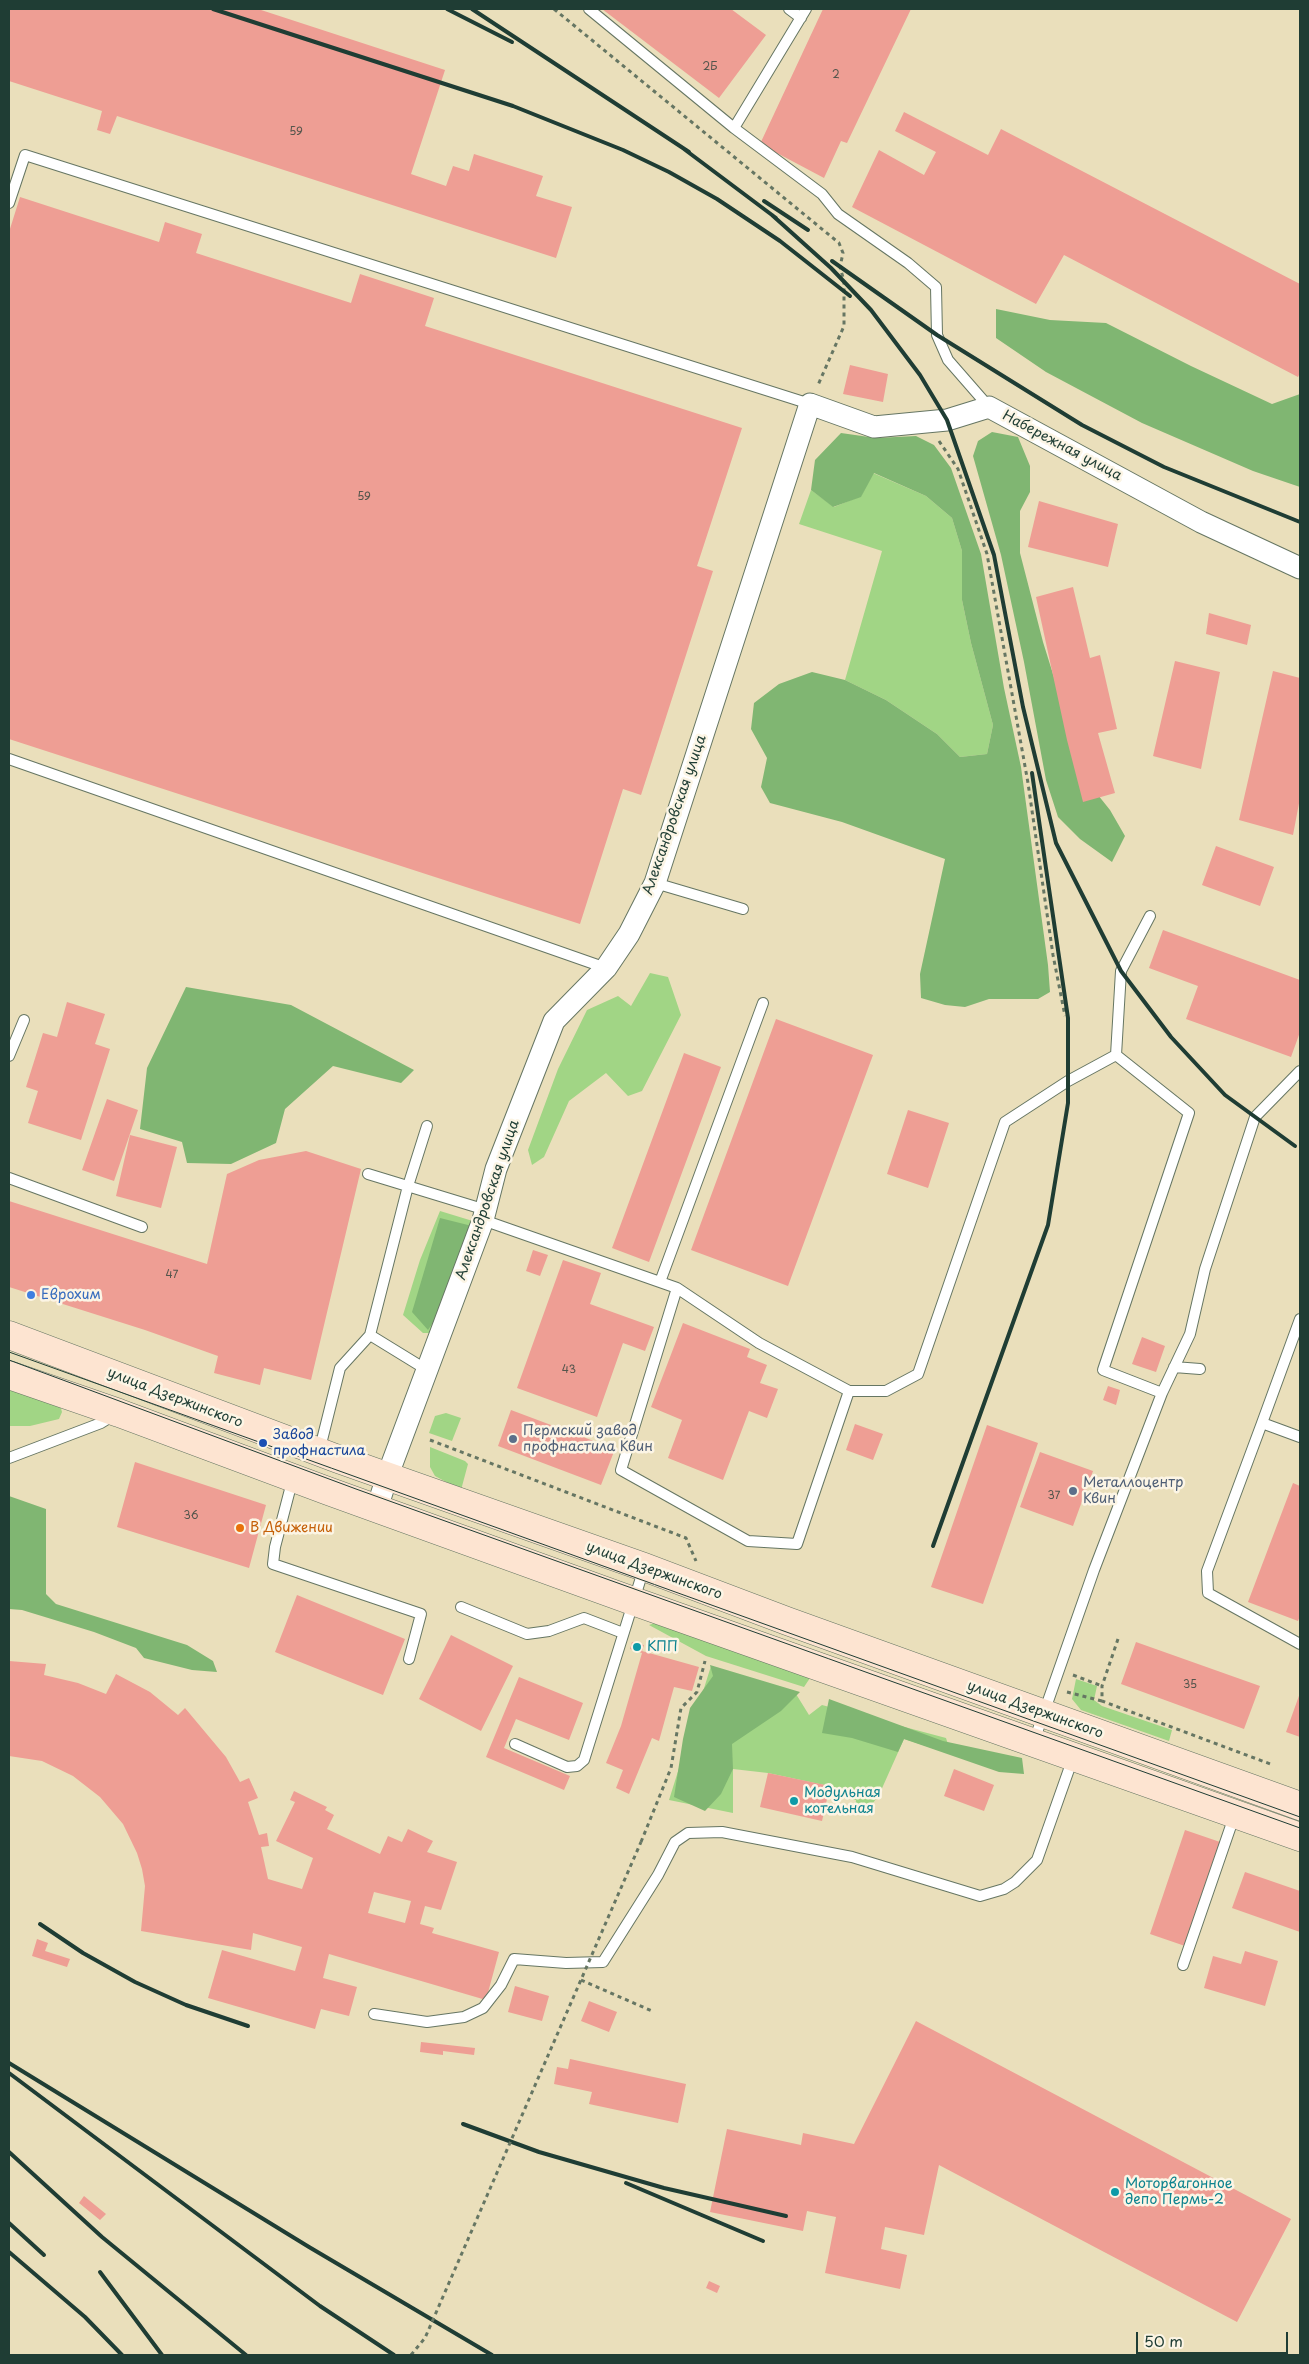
<!DOCTYPE html>
<meta charset="utf-8">
<style>
body{margin:0}
#map{position:relative;width:1309px;height:2364px;overflow:hidden;background:#eadfbb;font-family:"Playpen Sans",sans-serif}
canvas{display:block}
.frame{position:absolute;inset:0;border:10px solid #1f3d34;pointer-events:none}
.scale{position:absolute;left:1136px;top:2332px;width:152px;height:22px;box-sizing:border-box;border:2px solid #1f3d34;border-top:0;padding-left:6px;font-size:15px;line-height:18px;white-space:nowrap;color:#1f3d34;-webkit-text-stroke:4px #fcf5e5;paint-order:stroke}
</style>
<div id="map">
<canvas width="1309" height="2364"></canvas>
<div class="frame"></div>
<div class="scale">50 m</div>
</div>
<script>
const ctx = document.querySelector('canvas').getContext('2d');
ctx.lineJoin = 'round';
function paint(path, color) {
  ctx.fillStyle = color;
  ctx.fill(path, 'evenodd');
}
function shape(rows) {
  const path = new Path2D();
  for (const r of rows) {
    path.moveTo(r[0], r[1]);
    for (let i = 2; i < r.length; i += 2) path.lineTo(r[i], r[i + 1]);
  }
  return path;
}
function trace(path, color, width, dash) {
  ctx.strokeStyle = color;
  ctx.lineWidth = width;
  ctx.lineCap = dash ? 'butt' : 'round';
  ctx.setLineDash(dash || []);
  ctx.stroke(path);
}
function drawText(font, color, halo, rows, align = 'center') {
  ctx.font = font + ' "Playpen Sans",sans-serif';
  ctx.lineWidth = 5;
  ctx.setLineDash([]);
  ctx.textBaseline = 'middle';
  ctx.strokeStyle = halo;
  ctx.fillStyle = color;
  for (const [text, x, y, turn = 0] of rows) {
    ctx.save();
    ctx.translate(x, y);
    ctx.rotate((+turn || 0) * Math.PI / 180);
    ctx.textAlign = isNaN(turn) ? turn : align;
    if (halo) ctx.strokeText(text, 0, 0);
    ctx.fillText(text, 0, 0);
    ctx.restore();
  }
}
paint(shape([
 [873,473,926,496,952,518,962,551,962,600,971,643,993,725,987,754,960,757,937,734,886,700,845,680,882,551,799,524,811,490,834,507,861,496],
 [650,973,668,977,681,1015,642,1091,628,1096,606,1073,569,1101,544,1157,532,1165,528,1150,558,1069,587,1010,618,996,631,1006],
 [440,1211,476,1222,430,1333,423,1333,403,1315,420,1260],
 [9,1390,60,1405,62,1412,59,1419,30,1426,9,1426],
 [446,1413,461,1418,452,1441,429,1433,435,1416],
 [430,1447,465,1461,468,1464,461,1490,435,1476,430,1467],
 [670,1618,787,1661,810,1678,804,1687,706,1656,649,1625],
 [711,1666,796,1694,809,1715,822,1705,946,1738,951,1754,904,1739,879,1795,867,1811,855,1810,856,1800,828,1794,829,1786,768,1773,733,1769,733,1813,669,1800],
 [1076,1679,1097,1686,1094,1700,1102,1706,1172,1730,1169,1741,1081,1710,1072,1699]
]), '#a1d585');
paint(shape([
 [996,309,1050,320,1106,323,1191,366,1272,404,1300,394,1300,487,1253,471,1142,423,1046,372,996,338],
 [992,432,1018,437,1030,466,1030,492,1020,511,1020,553,1043,642,1086,780,1110,810,1125,836,1112,862,1080,839,1058,817,1046,780,1024,662,1001,555,973,456,978,441],
 [841,433,876,438,916,436,934,445,951,468,981,554,1004,688,1021,767,1048,965,1050,992,1038,999,989,999,965,1007,945,1005,921,998,920,974,945,859,842,822,770,803,761,787,767,758,751,729,754,703,779,684,812,672,845,680,886,700,937,734,960,757,987,754,993,725,971,643,962,600,962,551,952,518,926,496,874,473,861,497,833,507,811,490,815,460],
 [186,987,291,1005,414,1070,401,1083,333,1066,285,1109,276,1143,231,1164,187,1163,182,1142,140,1129,147,1068],
 [440,1218,472,1226,451,1295,428,1330,412,1312],
 [9,1496,46,1509,46,1594,56,1604,187,1645,213,1661,217,1672,192,1670,144,1658,136,1648,94,1632,22,1610,9,1609],
 [710,1665,800,1692,781,1711,732,1744,733,1769,721,1794,705,1811,674,1797,683,1739,690,1708,713,1676],
 [829,1699,943,1741,1022,1758,1024,1774,999,1772,904,1739,898,1752,852,1738,822,1733]
]), '#80b672');
paint(shape([
 [9,9,258,9,445,70,411,174,446,186,453,166,469,171,474,154,543,176,536,196,572,207,556,258,117,116,110,134,97,130,102,111,9,81],
 [602,9,731,9,766,35,719,98],
 [823,9,911,9,847,143,841,141,824,178,760,144],
 [904,112,988,155,1001,129,1300,284,1300,373,1298,377,1064,255,1036,304,852,207,879,150,924,175,936,152,895,131],
 [20,197,159,242,165,222,202,234,196,253,351,303,360,274,434,298,425,326,742,428,697,566,713,571,641,795,623,789,580,924,9,739,9,232],
 [850,365,888,374,883,402,843,394],
 [1039,501,1118,524,1108,567,1028,547],
 [1073,587,1090,658,1100,655,1117,729,1098,733,1115,793,1083,802,1067,740,1036,597],
 [1209,613,1251,625,1247,645,1206,634],
 [1175,661,1220,672,1201,769,1153,756],
 [1273,671,1300,678,1300,798,1293,835,1239,820],
 [1216,846,1274,867,1260,906,1202,885],
 [1163,930,1300,980,1300,1032,1291,1057,1186,1019,1198,986,1149,968],
 [67,1002,105,1014,95,1044,110,1049,81,1140,28,1123,38,1091,26,1087,43,1033,57,1037],
 [776,1019,873,1055,788,1286,691,1250],
 [684,1053,721,1067,649,1262,612,1248],
 [107,1099,138,1110,114,1181,82,1170],
 [908,1110,949,1123,928,1188,887,1174],
 [130,1135,177,1147,161,1208,116,1196],
 [306,1151,361,1169,311,1380,264,1368,260,1385,214,1373,218,1356,145,1330,9,1287,9,1201,207,1264,227,1174,259,1160],
 [533,1250,548,1255,540,1276,526,1271],
 [563,1260,601,1273,590,1304,654,1327,645,1351,623,1343,597,1417,517,1388],
 [683,1323,750,1349,747,1357,767,1365,760,1383,778,1389,767,1418,749,1411,723,1480,668,1458,682,1420,651,1407],
 [1142,1337,1165,1346,1156,1372,1132,1364],
 [1108,1386,1120,1390,1116,1405,1103,1400],
 [511,1410,615,1449,601,1485,498,1446],
 [855,1424,883,1434,873,1460,846,1450],
 [987,1425,1038,1443,983,1604,931,1587],
 [1040,1452,1093,1471,1073,1526,1020,1507],
 [135,1462,266,1505,249,1568,117,1527],
 [1293,1483,1300,1486,1300,1616,1298,1621,1248,1602],
 [297,1595,405,1639,383,1695,275,1652],
 [451,1635,513,1666,481,1731,419,1699],
 [632,1642,644,1645,642,1651,699,1667,692,1691,674,1687,659,1741,652,1738,629,1794,616,1788,623,1770,606,1763,621,1726,642,1653,630,1649],
 [1136,1642,1260,1686,1244,1729,1121,1684],
 [9,1661,46,1664,44,1675,78,1683,106,1694,116,1674,150,1692,178,1715,185,1708,226,1757,240,1782,249,1778,258,1798,248,1802,259,1835,267,1833,269,1846,261,1847,268,1879,302,1889,313,1858,276,1841,295,1802,290,1800,294,1791,327,1807,325,1810,334,1815,327,1829,380,1854,388,1836,402,1842,408,1829,433,1841,427,1852,457,1862,441,1910,425,1906,420,1924,434,1928,432,1933,499,1952,486,2000,329,1954,323,1978,357,1987,349,2016,321,2009,315,2029,208,1998,222,1950,295,1971,302,1947,253,1933,251,1950,141,1931,145,1886,142,1869,137,1853,123,1824,100,1797,73,1776,42,1761,9,1756],
 [374,1892,411,1901,405,1923,368,1913],
 [519,1677,583,1703,569,1740,516,1719,504,1748,570,1776,564,1790,486,1757],
 [1300,1693,1300,1737,1286,1732],
 [954,1769,994,1785,984,1811,944,1796],
 [768,1773,830,1786,822,1821,760,1807],
 [1185,1830,1220,1842,1185,1946,1150,1934],
 [1245,1872,1300,1891,1300,1932,1232,1908],
 [37,1939,48,1943,45,1951,70,1959,67,1967,32,1956],
 [1245,1951,1278,1961,1265,2006,1204,1988,1213,1956,1241,1964],
 [515,1986,549,1996,542,2021,508,2012],
 [589,2001,617,2012,609,2032,581,2021],
 [916,2021,1291,2219,1237,2322,939,2165,924,2235,885,2227,881,2249,907,2255,900,2289,825,2273,836,2217,807,2211,803,2231,710,2212,727,2129,801,2145,803,2133,854,2144],
 [421,2042,475,2048,474,2055,443,2051,443,2055,420,2052],
 [570,2059,686,2084,678,2123,589,2104,592,2092,554,2084,557,2067,568,2069],
 [84,2196,106,2214,100,2220,79,2203],
 [709,2281,720,2286,717,2293,706,2288]
]), '#ee9e94');
const lane = shape([
 [589,9,734,128],
 [789,9,801,18],
 [806,9,734,128,822,194,838,214,908,263,936,287,937,335,948,360,989,407],
 [9,203,25,155,810,404],
 [9,759,606,968],
 [655,883,743,909],
 [9,1056,24,1020],
 [368,1174,486,1210],
 [9,1178,142,1227],
 [483,1220,677,1288,621,1470,748,1541,797,1544,849,1391,886,1391,918,1374,1005,1122,1068,1081,1116,1055],
 [660,1282,763,1003],
 [677,1288,759,1343,849,1391],
 [1300,1319,1262,1423,1300,1437],
 [1174,1367,1200,1369],
 [427,1370,370,1335,408,1186,427,1126],
 [1162,1393,1190,1334,1205,1269,1255,1117,1300,1071],
 [1262,1423,1207,1571,1208,1593,1300,1644],
 [319,1452,340,1368,370,1335],
 [9,1458,101,1423,114,1415],
 [293,1478,275,1547,273,1564,421,1614,409,1659],
 [461,1607,527,1634,549,1631,584,1618,623,1633],
 [1034,1741,1094,1570,1162,1393,1103,1370,1189,1113,1116,1055,1121,971,1150,916],
 [515,1744,567,1767,577,1766,584,1760,644,1568],
 [1183,1965,1235,1814],
 [374,2014,427,2022,464,2017,483,2008,501,1985,514,1959,566,1963,603,1962,658,1875,675,1842,688,1833,722,1832,852,1857,980,1896,1004,1889,1015,1882,1037,1860,1073,1758]
]);
const street = shape([
 [377,1508,387,1477,483,1220,496,1169,554,1021,606,968,629,934,655,883,810,404,874,427,947,420,989,407,1201,522,1300,568]
]);
const secondary = shape([
 [9,1335,338,1459,644,1567,787,1621,1300,1806],
 [9,1375,119,1413,328,1491,633,1601,1300,1837]
]);
trace(lane, '#667663', 12);
trace(street, '#667663', 23);
trace(secondary, '#667663', 29);
trace(shape([
 [554,9,839,243,843,253,840,267,844,281,844,326,818,385],
 [939,441,958,469,987,554,1028,783,1053,955,1065,1016],
 [430,1440,686,1538,696,1561],
 [1089,1480,1110,1488],
 [1118,1639,1102,1686,1102,1701,1273,1765],
 [1073,1675,1102,1686],
 [1067,1692,1102,1701],
 [641,1842,671,1768,681,1708,697,1692,705,1661],
 [581,1980,652,2011]
]), '#667663', 3, [4, 4]);
trace(lane, '#fff', 10);
trace(street, '#fff', 21);
trace(secondary, '#fde4d1', 28);
trace(shape([
 [9,1352,1300,1817],
 [9,1360,356,1489,1300,1828]
]), '#1f3d34', 1);
trace(shape([
 [213,9,513,106,623,150,669,172,717,199,780,241,850,296],
 [447,9,512,42],
 [472,9,689,152],
 [684,149,776,218],
 [764,201,808,230],
 [772,215,831,268,871,310,920,375,947,420,994,555,1023,707,1056,843,1121,971,1171,1037,1225,1095,1295,1146],
 [832,261,937,335,1082,425,1164,467,1300,522],
 [933,1546,1048,1225,1068,1103,1068,1018,1032,773],
 [40,1924,83,1953,135,1982,186,2005,248,2026],
 [9,2063,309,2247,492,2355],
 [9,2073,320,2306,394,2355],
 [463,2124,539,2152,664,2188,786,2216],
 [9,2152,102,2237,246,2355],
 [626,2183,763,2241],
 [9,2223,44,2255],
 [9,2252,85,2317,122,2355],
 [100,2272,162,2355]
]), '#1f3d34', 4);
trace(shape([
 [411,2355,425,2338,641,1842]
]), '#667663', 3, [4, 4]);
for (const [x, y, r, color] of [
 [31,1295,5,"#3f7fe0"],
 [513,1439,5,"#5c6f8a"],
 [263,1443,5,"#1a4fb4"],
 [1073,1491,5,"#5c6f8a"],
 [240,1528,5,"#e8710a"],
 [637,1647,5,"#0f9aa8"],
 [794,1801,5,"#0f9aa8"],
 [1115,2192,5,"#0f9aa8"]
]) {
  const dot = new Path2D();
  dot.arc(x, y, r, 0, 2 * Math.PI);
  ctx.fillStyle = color;
  ctx.fill(dot);
  trace(dot, '#fcf5e5', 2);
}
drawText('11px', '#53554c', null, [
 ["2Б",710,67],
 ["2",836,75],
 ["59",296,132],
 ["59",364,497],
 ["47",172,1275],
 ["43",569,1370],
 ["37",1054,1496],
 ["36",191,1516],
 ["35",1190,1685]
]);
drawText('14px', '#1f3d34', '#fcf5e5', [
 ["Набережная улица",1062,446,28],
 ["Александровская улица",675,815,-71],
 ["Александровская улица",488,1200,-71],
 ["улица Дзержинского",175,1398,21],
 ["улица Дзержинского",654,1571,20],
 ["улица Дзержинского",1035,1710,20]
]);
drawText('14px', '#366cbe', '#fcf5e5', [
 ["Еврохим",41,1295]
], 'left');
drawText('14px', '#4e5e75', '#fcf5e5', [
 ["Пермский завод",523,1431],
 ["профнастила Квин",523,1447],
 ["Металлоцентр",1083,1483],
 ["Квин",1083,1499]
], 'left');
drawText('14px', '#164399', '#fcf5e5', [
 ["Завод",273,1435],
 ["профнастила",273,1451]
], 'left');
drawText('14px', '#c56008', '#fcf5e5', [
 ["В Движении",250,1528]
], 'left');
drawText('14px', '#0d838f', '#fcf5e5', [
 ["КПП",647,1647],
 ["Модульная",804,1793],
 ["котельная",804,1809],
 ["Моторвагонное",1125,2184],
 ["депо Пермь-2",1125,2200]
], 'left');
</script>
